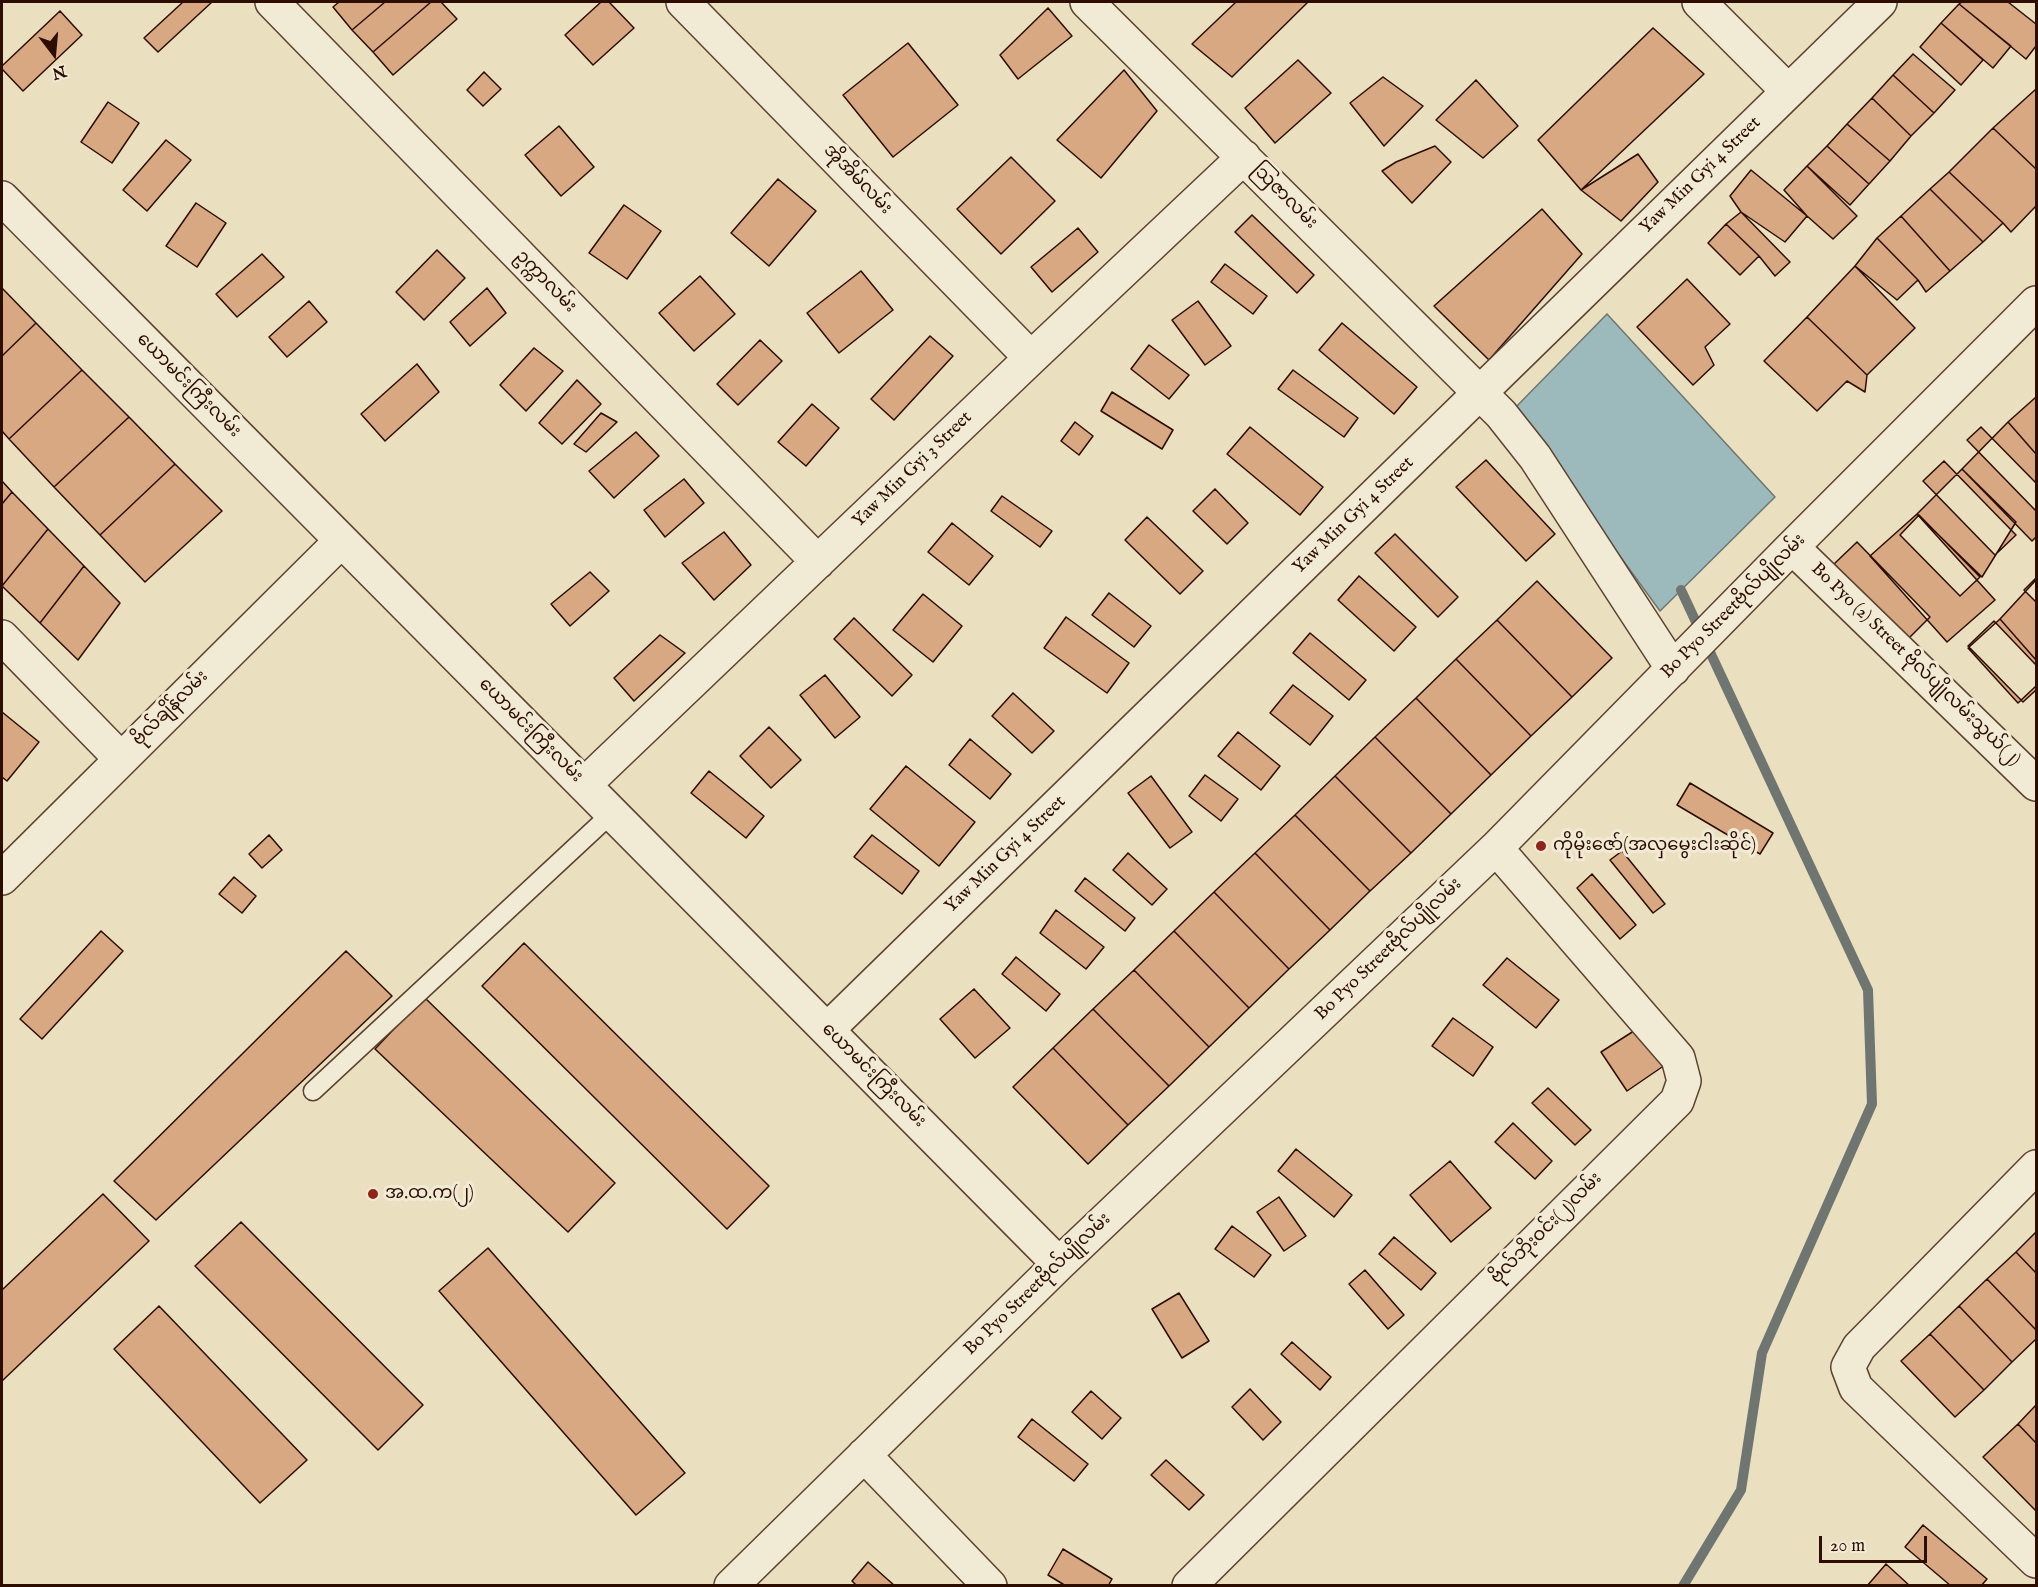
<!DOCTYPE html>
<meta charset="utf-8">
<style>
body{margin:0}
#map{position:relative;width:2038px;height:1587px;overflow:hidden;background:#eadfbf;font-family:"IM FELL English",serif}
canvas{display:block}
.frame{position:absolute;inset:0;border:3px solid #2c0d00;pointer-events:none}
.north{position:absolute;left:24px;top:24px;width:60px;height:60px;-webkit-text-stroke:4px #f1ead5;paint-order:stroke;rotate:164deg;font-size:16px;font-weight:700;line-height:24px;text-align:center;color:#2c0d00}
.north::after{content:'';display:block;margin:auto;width:21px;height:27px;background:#2c0d00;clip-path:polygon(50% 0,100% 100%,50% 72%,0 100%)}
.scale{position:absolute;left:1819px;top:1536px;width:108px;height:27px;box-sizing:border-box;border:3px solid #2c0d00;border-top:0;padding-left:8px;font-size:18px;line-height:21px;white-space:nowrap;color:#2c0d00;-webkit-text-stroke:4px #f1ead5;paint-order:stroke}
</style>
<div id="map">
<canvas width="2038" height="1587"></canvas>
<div class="frame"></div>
<div class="north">N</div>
<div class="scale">20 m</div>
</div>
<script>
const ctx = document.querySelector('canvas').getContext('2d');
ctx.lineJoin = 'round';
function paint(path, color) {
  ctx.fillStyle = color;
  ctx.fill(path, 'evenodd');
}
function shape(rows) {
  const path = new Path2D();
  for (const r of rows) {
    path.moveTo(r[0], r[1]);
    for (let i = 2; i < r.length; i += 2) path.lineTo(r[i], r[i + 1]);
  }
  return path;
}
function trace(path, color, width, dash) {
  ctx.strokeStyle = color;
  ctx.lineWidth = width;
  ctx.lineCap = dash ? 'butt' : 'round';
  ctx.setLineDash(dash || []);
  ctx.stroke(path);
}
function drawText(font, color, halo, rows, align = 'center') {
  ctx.font = font + ' "IM FELL English","Noto Sans Myanmar",serif';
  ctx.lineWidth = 6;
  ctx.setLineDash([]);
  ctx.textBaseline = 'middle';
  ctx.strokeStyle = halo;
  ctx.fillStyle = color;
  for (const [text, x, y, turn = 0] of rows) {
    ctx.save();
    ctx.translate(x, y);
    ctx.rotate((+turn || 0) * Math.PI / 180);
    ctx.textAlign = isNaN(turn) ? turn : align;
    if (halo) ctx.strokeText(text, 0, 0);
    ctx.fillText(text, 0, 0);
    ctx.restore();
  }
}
const water = shape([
 [1607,314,1775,497,1660,611,1513,410,1607,314]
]);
paint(water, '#9cbabc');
trace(water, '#6f7571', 1.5);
trace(shape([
 [1681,590,1868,990,1872,1104,1762,1353,1741,1490,1683,1586]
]), '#6f7571', 10);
const building = shape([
 [183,2,212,2,158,52,144,38,183,2],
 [339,2,385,2,352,30,333,7,339,2],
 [385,2,431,2,373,52,352,30,385,2],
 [431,2,441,2,457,19,393,75,373,52,431,2],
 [601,2,609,2,634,28,593,65,565,35,601,2],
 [1236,2,1308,2,1232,77,1192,44,1236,2],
 [1962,2,2008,2,2036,24,2036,46,2026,59,1959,4,1962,2],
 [1959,4,2011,46,1993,68,1941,23,1959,4],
 [1048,8,1072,36,1018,79,1000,55,1048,8],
 [60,11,82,35,23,91,2,69,2,66,60,11],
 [1941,23,1983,60,1961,85,1920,47,1941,23],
 [1653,28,1704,74,1581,190,1538,140,1653,28],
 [908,43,958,105,893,157,843,95,908,43],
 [1913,54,1955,90,1934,113,1893,75,1913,54],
 [1298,60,1331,93,1275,143,1245,108,1298,60],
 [1124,70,1157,111,1101,178,1057,140,1124,70],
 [484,72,501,89,483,106,467,90,484,72],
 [1893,75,1934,113,1911,136,1872,98,1893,75],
 [1383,77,1423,106,1384,146,1350,103,1383,77],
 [1476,80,1518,126,1483,158,1436,120,1476,80],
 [2036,89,2036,169,1993,128,2036,89],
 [1872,98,1911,136,1890,161,1847,124,1872,98],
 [108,102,139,123,112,163,81,142,108,102],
 [1847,124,1890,161,1869,184,1827,146,1847,124],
 [559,126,594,167,561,196,525,155,559,126],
 [1993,128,2036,169,2036,206,2011,232,2003,223,1949,172,1993,128],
 [166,140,191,160,147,211,123,190,166,140],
 [1435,146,1451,162,1412,203,1382,171,1396,162,1435,146],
 [1827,146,1869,184,1850,205,1807,166,1827,146],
 [1638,154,1658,182,1621,221,1581,190,1638,154],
 [1011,157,1055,201,1001,254,957,209,1011,157],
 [1807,166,1857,216,1833,239,1807,216,1784,190,1807,166],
 [1751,170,1807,216,1785,242,1741,212,1730,196,1751,170],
 [1949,172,2003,223,1983,242,1930,189,1949,172],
 [778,179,816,211,769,266,731,233,778,179],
 [1930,189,1983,242,1950,271,1901,216,1930,189],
 [196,203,226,223,197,267,166,246,196,203],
 [624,205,661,231,627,279,589,253,624,205],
 [1542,209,1582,254,1489,360,1434,306,1542,209],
 [1741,212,1790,262,1775,276,1759,256,1726,224,1741,212],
 [1252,215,1314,275,1297,293,1235,232,1252,215],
 [1901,216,1950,271,1926,292,1918,280,1877,238,1901,216],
 [1726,224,1759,256,1740,275,1708,243,1726,224],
 [1078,228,1098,252,1052,292,1031,267,1078,228],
 [1877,238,1918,280,1897,300,1855,266,1877,238],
 [437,250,465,278,424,320,396,292,437,250],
 [262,254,284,277,237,317,216,294,262,254],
 [1225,264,1267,296,1253,314,1211,282,1225,264],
 [1855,266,1915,328,1867,375,1807,317,1855,266],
 [861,271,893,310,839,353,807,313,861,271],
 [700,276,735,314,694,351,659,313,700,276],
 [1687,279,1730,324,1705,347,1714,365,1693,385,1637,327,1687,279],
 [2,288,36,323,2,356,2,288],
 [487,288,506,313,470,346,450,322,487,288],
 [309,301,327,322,287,357,269,337,309,301],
 [1198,301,1231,346,1205,365,1172,320,1198,301],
 [1807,317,1867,375,1865,392,1847,381,1817,411,1764,361,1807,317],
 [36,323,82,370,9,439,2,431,2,356,36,323],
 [1342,323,1417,387,1394,414,1319,350,1342,323],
 [930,336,953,356,894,420,871,399,930,336],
 [760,340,782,361,738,405,717,384,760,340],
 [1149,345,1189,375,1169,399,1131,369,1149,345],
 [534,348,563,371,526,411,500,385,534,348],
 [417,364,439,392,385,441,361,414,417,364],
 [82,370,129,417,54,487,9,439,82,370],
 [1293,370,1358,418,1344,437,1278,389,1293,370],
 [577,380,601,404,562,444,539,423,577,380],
 [1112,392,1173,430,1162,449,1101,411,1112,392],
 [2036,397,2036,454,2008,422,2036,397],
 [812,404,839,428,806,466,778,442,812,404],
 [601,413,617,422,586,452,574,444,601,413],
 [129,417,175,464,100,535,54,487,129,417],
 [1075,422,1093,436,1079,455,1061,441,1075,422],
 [2008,422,2036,454,2036,537,2032,541,1962,469,2008,422],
 [1250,427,1323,487,1300,515,1227,454,1250,427],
 [1981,427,2036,483,2036,511,1967,440,1981,427],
 [636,432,659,456,614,498,589,471,636,432],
 [1486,460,1555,534,1526,561,1456,487,1486,460],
 [1944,461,2016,535,1995,555,1923,481,1944,461],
 [175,464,222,511,145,582,100,535,175,464],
 [1962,469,2016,522,1982,577,1917,514,1962,469],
 [684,479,704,503,665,537,644,510,684,479],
 [2,481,12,492,2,504,2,481],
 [1215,489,1248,523,1227,544,1193,511,1215,489],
 [12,492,48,529,2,586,2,504,12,492],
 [1002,496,1052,531,1040,547,991,511,1002,496],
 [1917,514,1995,600,1947,642,1870,556,1917,514],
 [1919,515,1980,577,1960,596,1900,535,1919,515],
 [1147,517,1203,571,1180,594,1125,540,1147,517],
 [952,523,993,556,969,585,928,552,952,523],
 [48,529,84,566,40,623,2,586,48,529],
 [724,532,751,565,714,600,682,563,724,532],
 [1395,534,1458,597,1438,617,1375,553,1395,534],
 [1857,542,1930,617,1907,640,1834,564,1857,542],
 [84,566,120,603,78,660,40,623,84,566],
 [590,572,609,591,570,626,551,604,590,572],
 [1359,576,1416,627,1394,651,1338,600,1359,576],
 [2036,578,2036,602,2024,590,2036,578],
 [2036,580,2036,660,2000,619,2036,580],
 [1537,581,1612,658,1572,697,1497,620,1537,581],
 [1109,593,1151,626,1134,647,1092,615,1109,593],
 [923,594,962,626,933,662,893,630,923,594],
 [1066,617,1129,663,1107,693,1044,648,1066,617],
 [854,618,912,675,892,696,834,639,854,618],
 [2000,619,2036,660,2036,686,2018,703,1968,648,2000,619],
 [1497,620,1572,697,1531,736,1456,659,1497,620],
 [1994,621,2036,665,2036,690,2023,702,1968,646,1994,621],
 [1310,633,1366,680,1349,700,1293,653,1310,633],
 [660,635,685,653,634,701,614,678,660,635],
 [1456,659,1531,736,1491,775,1416,698,1456,659],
 [825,675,860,717,835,738,800,695,825,675],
 [1293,685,1333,716,1310,745,1270,713,1293,685],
 [1013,693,1054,731,1032,753,992,716,1013,693],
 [1416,698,1491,775,1451,814,1375,737,1416,698],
 [2,712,39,742,7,781,2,777,2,712],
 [769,727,801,760,771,788,740,756,769,727],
 [1238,732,1280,766,1261,790,1218,756,1238,732],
 [1375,737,1451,814,1411,853,1335,776,1375,737],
 [970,739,1011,774,990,799,949,765,970,739],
 [906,766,975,822,939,866,870,809,906,766],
 [709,771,764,816,746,838,691,793,709,771],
 [1205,775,1238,799,1221,821,1189,796,1205,775],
 [1151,776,1192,832,1170,848,1128,793,1151,776],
 [1335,776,1411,853,1370,891,1295,815,1335,776],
 [1690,783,1773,833,1760,854,1677,805,1690,783],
 [1295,815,1370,891,1330,930,1255,853,1295,815],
 [269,835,282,850,262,868,249,854,269,835],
 [872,835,919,871,902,894,854,857,872,835],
 [1622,851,1665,904,1653,913,1610,860,1622,851],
 [1128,853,1167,889,1152,905,1113,870,1128,853],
 [1255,853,1330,930,1289,969,1214,892,1255,853],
 [1592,874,1636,925,1620,939,1577,888,1592,874],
 [234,877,256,896,242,913,219,894,234,877],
 [1085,878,1135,918,1125,931,1075,891,1085,878],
 [1214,892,1289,969,1249,1008,1174,931,1214,892],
 [1056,910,1104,947,1086,969,1040,933,1056,910],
 [101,931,123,951,42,1039,20,1019,101,931],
 [1174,931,1249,1008,1209,1047,1134,970,1174,931],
 [524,943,769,1186,727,1229,482,986,524,943],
 [346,951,392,996,156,1220,114,1181,346,951],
 [1016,957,1060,994,1046,1011,1002,974,1016,957],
 [1507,958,1559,1000,1536,1028,1483,985,1507,958],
 [1134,970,1209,1047,1169,1086,1093,1009,1134,970],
 [974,989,1010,1028,975,1058,940,1019,974,989],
 [424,997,615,1183,568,1232,375,1049,424,997],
 [1093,1009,1169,1086,1128,1125,1053,1048,1093,1009],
 [1453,1018,1493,1047,1473,1076,1432,1046,1453,1018],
 [1640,1027,1665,1065,1627,1091,1601,1052,1640,1027],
 [1053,1048,1128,1125,1088,1164,1013,1087,1053,1048],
 [1548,1088,1591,1130,1575,1145,1532,1103,1548,1088],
 [1513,1123,1552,1161,1535,1179,1495,1142,1513,1123],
 [1296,1149,1352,1195,1334,1217,1278,1171,1296,1149],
 [1450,1161,1491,1208,1451,1242,1410,1195,1450,1161],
 [103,1194,149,1241,2,1381,2,1290,103,1194],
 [1279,1197,1306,1236,1284,1251,1257,1212,1279,1197],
 [241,1222,423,1405,378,1450,195,1266,241,1222],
 [1232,1226,1271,1255,1254,1277,1215,1249,1232,1226],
 [2036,1232,2036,1273,2016,1252,2036,1232],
 [1394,1237,1436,1273,1421,1290,1379,1254,1394,1237],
 [488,1248,685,1473,636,1515,439,1291,488,1248],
 [2016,1252,2036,1273,2036,1330,1987,1279,2016,1252],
 [1365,1270,1404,1315,1388,1329,1349,1284,1365,1270],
 [1987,1279,2036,1330,2036,1339,2012,1362,1959,1306,1987,1279],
 [1179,1293,1209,1341,1182,1358,1152,1309,1179,1293],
 [159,1306,307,1460,260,1503,114,1349,159,1306],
 [1959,1306,2012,1362,1984,1390,1930,1334,1959,1306],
 [1930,1334,1984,1390,1955,1417,1901,1361,1930,1334],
 [1292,1342,1331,1377,1320,1390,1281,1354,1292,1342],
 [1250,1389,1281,1422,1263,1440,1232,1407,1250,1389],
 [1091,1391,1121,1418,1102,1439,1072,1412,1091,1391],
 [2036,1405,2036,1443,2018,1424,2036,1405],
 [1032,1419,1088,1464,1074,1481,1018,1437,1032,1419],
 [2018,1424,2036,1443,2036,1511,1983,1457,2018,1424],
 [1166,1460,1204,1495,1189,1510,1151,1475,1166,1460],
 [1923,1525,1987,1579,1981,1586,1951,1586,1905,1547,1923,1525],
 [1063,1549,1112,1579,1108,1586,1066,1586,1048,1575,1063,1549],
 [868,1562,895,1586,857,1586,852,1581,868,1562],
 [1886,1564,1910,1586,1867,1586,1886,1564]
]);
paint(building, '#d7a882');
trace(building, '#2c0d00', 1.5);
const service = shape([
 [313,1091,612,813]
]);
const minor = shape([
 [272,2,818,562],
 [683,2,1031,358],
 [1087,2,1501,414,1535,457,1673,669],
 [1699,2,1788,91],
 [2,198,1059,1264],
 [1792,547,2036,784],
 [2,637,121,759],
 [584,785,1031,358,1244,157],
 [2,878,341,541],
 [827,1030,1880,2],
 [2036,1167,1859,1347,1848,1367,1856,1388,2036,1561],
 [864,1455,990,1586],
 [731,1586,1059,1264,1496,848,1792,547,2036,303],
 [1189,1586,1677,1101,1684,1081,1678,1058,1496,848]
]);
trace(service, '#5c4230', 21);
trace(minor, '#5c4230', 36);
trace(service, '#f1ead5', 18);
trace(minor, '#f1ead5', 33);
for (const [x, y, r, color] of [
 [1541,846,6,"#8f2418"],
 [373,1194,6,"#8f2418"]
]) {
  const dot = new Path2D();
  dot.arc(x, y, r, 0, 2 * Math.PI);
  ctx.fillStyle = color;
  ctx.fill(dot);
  trace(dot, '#f1ead5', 2);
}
drawText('18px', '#2c0d00', '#f1ead5', [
 ["Yaw Min Gyi 4 Street",1701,176,-44],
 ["အိုအိမ်လမ်း",857,180,46],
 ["သြဇာလမ်း",1284,197,45],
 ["ဥက္ကာလမ်း",545,282,46],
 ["ယောမင်းကြီးလမ်း",188,386,45],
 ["Yaw Min Gyi 3 Street",913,470,-44],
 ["Yaw Min Gyi 4 Street",1354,516,-44],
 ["Bo Pyo Streetဗိုလ်ပျိုလမ်း",1734,607,-45],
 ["Bo Pyo (2) Street ဗိုလ်ပျိုလမ်းသွယ်(၂)",1915,665,44],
 ["ဗိုလ်ချိန်လမ်း",171,709,-45],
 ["ယောမင်းကြီးလမ်း",530,731,45],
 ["Yaw Min Gyi 4 Street",1006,855,-44],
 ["Bo Pyo Streetဗိုလ်ပျိုလမ်း",1389,950,-44],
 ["ယောမင်းကြီးလမ်း",873,1076,45],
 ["ဗိုလ်ဘိုးဝင်း(၂)လမ်း",1547,1229,-45],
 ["Bo Pyo Streetဗိုလ်ပျိုလမ်း",1038,1285,-44]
]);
drawText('18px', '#2c0d00', '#f1ead5', [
 ["ကိုမိုးဇော်(အလှမွေးငါးဆိုင်)",1553,846],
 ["အ.ထ.က(၂)",385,1194]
], 'left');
</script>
